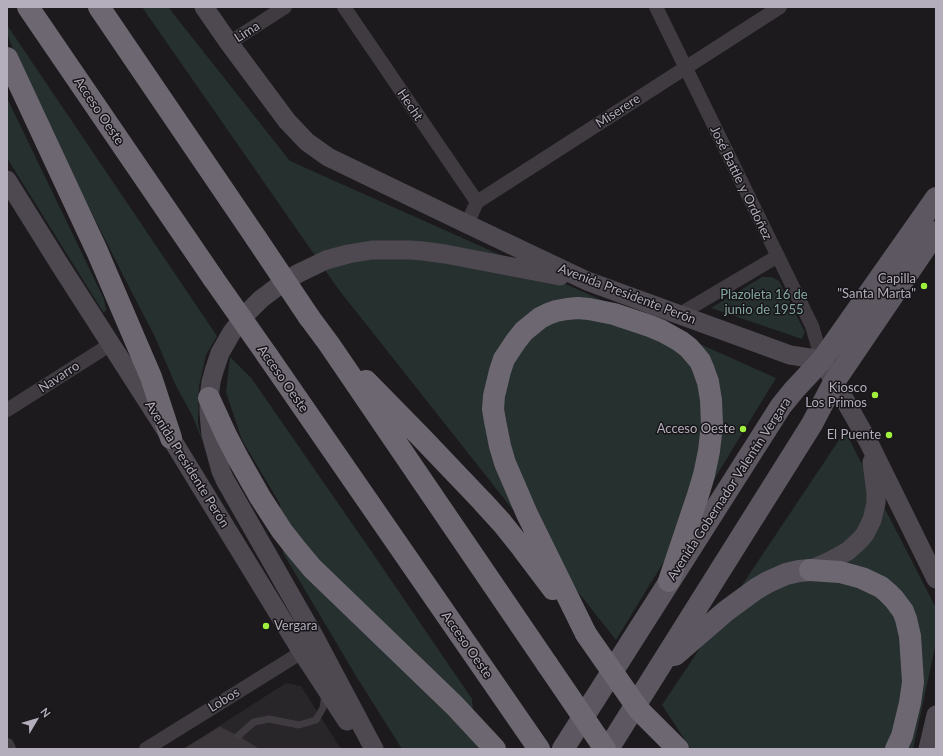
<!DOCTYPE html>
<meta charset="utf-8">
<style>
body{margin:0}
#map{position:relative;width:943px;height:756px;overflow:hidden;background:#1c1a1c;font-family:Lato,sans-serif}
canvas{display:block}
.frame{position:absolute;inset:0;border:8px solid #b4adbc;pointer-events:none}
.north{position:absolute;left:16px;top:700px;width:40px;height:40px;-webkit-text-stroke:3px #171518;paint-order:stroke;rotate:52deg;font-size:11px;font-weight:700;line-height:16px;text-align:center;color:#b4adbc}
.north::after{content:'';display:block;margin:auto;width:14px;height:18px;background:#b4adbc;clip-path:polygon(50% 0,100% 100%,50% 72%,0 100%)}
</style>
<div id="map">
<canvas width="943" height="756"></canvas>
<div class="frame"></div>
<div class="north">N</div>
</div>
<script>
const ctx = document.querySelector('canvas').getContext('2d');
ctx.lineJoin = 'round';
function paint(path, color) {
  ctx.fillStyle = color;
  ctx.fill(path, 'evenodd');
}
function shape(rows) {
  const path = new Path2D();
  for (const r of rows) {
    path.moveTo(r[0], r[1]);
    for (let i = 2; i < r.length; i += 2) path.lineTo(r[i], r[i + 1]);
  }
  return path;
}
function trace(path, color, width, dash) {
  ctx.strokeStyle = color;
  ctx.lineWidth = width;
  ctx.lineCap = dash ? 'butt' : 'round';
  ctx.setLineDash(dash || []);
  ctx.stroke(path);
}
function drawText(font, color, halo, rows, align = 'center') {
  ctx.font = font + ' Lato,sans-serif';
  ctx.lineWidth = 3;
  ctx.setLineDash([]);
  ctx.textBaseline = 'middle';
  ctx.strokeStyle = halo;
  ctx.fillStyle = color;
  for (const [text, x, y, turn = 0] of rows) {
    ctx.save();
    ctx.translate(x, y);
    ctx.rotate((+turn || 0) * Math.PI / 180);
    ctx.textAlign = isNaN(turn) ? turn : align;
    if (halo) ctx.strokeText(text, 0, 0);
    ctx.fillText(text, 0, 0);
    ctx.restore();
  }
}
paint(shape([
 [286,683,301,686,341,749,183,749]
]), '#292629');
paint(shape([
 [142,7,168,7,290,161,776,378,616,640,339,290],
 [7,25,217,336,206,355,199,386,198,423,202,440,192,415,176,386,155,337,126,281,29,88,7,34],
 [7,98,104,299,106,311,103,312,7,158],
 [762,277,771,277,779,281,805,332,802,339,711,308],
 [230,357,252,379,378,561,472,699,475,741,481,749,402,749,356,676,283,553,280,504,242,440,226,392],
 [845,431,936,608,936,643,913,749,691,749,662,705]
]), '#26302e');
const building = shape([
 [220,727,238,736,259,749,184,749,220,727]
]);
paint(building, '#3b373b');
trace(building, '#383438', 1);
trace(shape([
 [238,736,254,722,269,719,299,725,316,720,323,708,325,694]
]), '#3f3b41', 7);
trace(shape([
 [344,7,477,202],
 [656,7,812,326,822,360],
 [229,43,285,7],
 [467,224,477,202,780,7],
 [680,314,778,256],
 [7,410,111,344],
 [7,745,9,749],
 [146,749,302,652]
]), '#3f3b41', 14);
trace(shape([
 [204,7,229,43,287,121,307,142,328,157,467,224,587,281,790,355,822,360,868,441,936,579],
 [7,180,60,265,171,438,302,652,347,721],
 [810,570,830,561,848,551,860,540,865,534,872,520,876,503,876,493,872,462],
 [374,749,314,636,225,480,221,471,211,435,209,413,209,398,211,382,214,371,220,353,232,332,246,314,261,299,285,281,299,273,326,260,348,254,372,250,410,250,423,251,445,254,560,276],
 [928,749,936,715]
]), '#4e4951', 19);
trace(shape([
 [675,655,726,611,756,589,768,582,786,574,799,571,810,570],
 [563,749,781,406,794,390,822,360,936,198],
 [608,749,812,424,834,382,936,232]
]), '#5c5760', 22);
trace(shape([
 [28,7,213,278],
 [99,7,256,238],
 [7,58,97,251,151,377,171,438],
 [309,317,329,344,547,664],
 [267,355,539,749],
 [366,381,420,436,482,501,502,523,522,548,553,589],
 [209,398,226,435,239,460,260,497,282,531,297,550,312,568,455,706,495,749],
 [810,570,840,572,862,578,881,587,888,593,894,599,903,611,906,619,910,636,913,682,910,703,902,736,896,749],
 [585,632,527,514,505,463,500,446,495,421,493,409,494,396,500,371,504,359,516,341,524,331,540,318,548,314,556,311,567,309,578,308,589,309,614,314,650,326,662,331,680,341,689,348,695,355,700,361,703,368,708,382,711,400,712,425,709,451,704,475,698,495,669,581],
 [639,710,678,749]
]), '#6d6772', 22);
trace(shape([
 [256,238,309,317],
 [213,278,267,355],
 [586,634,639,710],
 [547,664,605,749]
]), '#6d6772', 22);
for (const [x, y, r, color] of [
 [924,286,4,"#9ff13d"],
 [875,395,4,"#9ff13d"],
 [743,429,4,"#9ff13d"],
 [889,435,4,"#9ff13d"],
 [266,626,4,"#9ff13d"]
]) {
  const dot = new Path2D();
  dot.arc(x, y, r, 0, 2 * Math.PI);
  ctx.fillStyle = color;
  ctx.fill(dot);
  trace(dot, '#171518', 1.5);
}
drawText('13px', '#b4adbc', '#171518', [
 ["Lima",247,32,-33],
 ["Hecht",410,105,56],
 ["Acceso Oeste",99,111,56],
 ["Miserere",618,111,-33],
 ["José Battle y Ordoñez",741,183,64],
 ["Avenida Presidente Perón",627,294,21],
 ["Navarro",59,377,-33],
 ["Acceso Oeste",283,379,55],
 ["Avenida Presidente Perón",187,464,58],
 ["Avenida Gobernador Valentín Vergara",729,489,-57],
 ["Acceso Oeste",467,645,55],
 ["Lobos",224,700,-32]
]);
drawText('13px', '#b4adbc', '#171518', [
 ["Capilla",916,279],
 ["\"Santa Marta\"",916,294],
 ["Kiosco",867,388],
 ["Los Primos",867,403],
 ["Acceso Oeste",735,429],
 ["El Puente",881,435],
 ["Vergara",274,626,"left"]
], 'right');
drawText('13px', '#84a6a1', '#171518', [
 ["Plazoleta 16 de",764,295],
 ["junio de 1955",764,310]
]);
</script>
